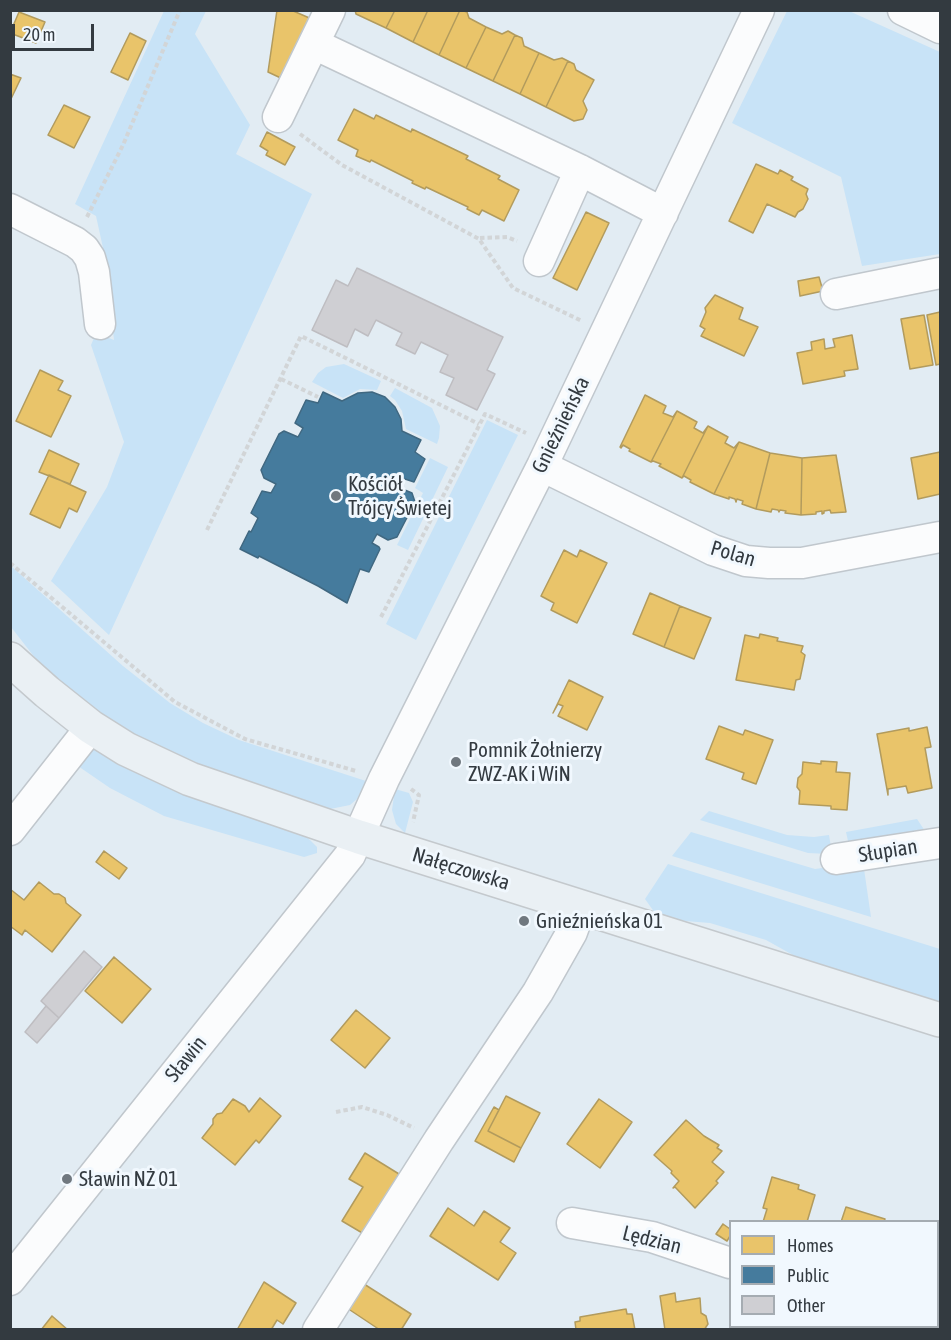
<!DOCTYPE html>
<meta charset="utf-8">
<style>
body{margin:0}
#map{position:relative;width:951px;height:1340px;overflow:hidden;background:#e2ecf3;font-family:"Asap Condensed",sans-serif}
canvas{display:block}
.frame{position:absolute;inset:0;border:12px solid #333a40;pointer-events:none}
.legend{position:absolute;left:729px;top:1220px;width:210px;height:108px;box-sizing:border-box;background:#f1f8fe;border:2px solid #a5acb2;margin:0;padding:8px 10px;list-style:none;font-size:18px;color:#333a40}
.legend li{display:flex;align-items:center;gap:12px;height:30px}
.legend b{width:30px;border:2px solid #a5acb2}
.scale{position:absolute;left:12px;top:24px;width:82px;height:27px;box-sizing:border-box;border:3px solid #333a40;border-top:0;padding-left:8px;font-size:18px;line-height:21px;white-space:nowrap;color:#333a40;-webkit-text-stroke:4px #f1f8fe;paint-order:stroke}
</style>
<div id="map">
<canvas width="951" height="1340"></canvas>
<div class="frame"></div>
<ul class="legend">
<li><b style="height:16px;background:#e9c46a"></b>Homes</li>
<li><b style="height:16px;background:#457b9d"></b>Public</li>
<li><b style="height:16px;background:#cfcfd3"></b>Other</li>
</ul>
<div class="scale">20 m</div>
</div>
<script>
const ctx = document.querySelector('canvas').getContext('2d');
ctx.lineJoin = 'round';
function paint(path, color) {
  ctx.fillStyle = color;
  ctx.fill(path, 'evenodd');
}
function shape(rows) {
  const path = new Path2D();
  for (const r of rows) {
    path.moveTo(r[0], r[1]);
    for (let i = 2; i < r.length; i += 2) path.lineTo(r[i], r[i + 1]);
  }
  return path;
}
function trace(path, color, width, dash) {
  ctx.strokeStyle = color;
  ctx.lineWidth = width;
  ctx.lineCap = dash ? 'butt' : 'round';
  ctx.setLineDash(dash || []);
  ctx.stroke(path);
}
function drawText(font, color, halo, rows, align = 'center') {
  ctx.font = font + ' "Asap Condensed",sans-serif';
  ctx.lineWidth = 6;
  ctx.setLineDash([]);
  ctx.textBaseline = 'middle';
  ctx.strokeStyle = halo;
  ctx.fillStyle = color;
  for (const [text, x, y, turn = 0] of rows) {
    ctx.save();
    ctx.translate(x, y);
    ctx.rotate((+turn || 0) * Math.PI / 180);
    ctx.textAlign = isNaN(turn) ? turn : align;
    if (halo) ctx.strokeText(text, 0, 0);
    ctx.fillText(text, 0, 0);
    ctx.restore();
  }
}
paint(shape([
 [164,11,206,11,195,34,250,125,236,154,312,194,109,635,51,581,107,487,124,442,91,345,96,333,114,340,105,257,96,216,75,204],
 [787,11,849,11,940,52,940,254,862,266,841,177,732,123],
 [344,364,381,381,377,390,360,389,343,398,312,382,318,373,326,367],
 [395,388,432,408,440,426,439,438,437,444,406,429,402,411,395,400,390,396],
 [487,420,518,435,416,640,386,624],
 [430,458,448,467,408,550,397,545,423,493,415,488],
 [11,566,123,666,170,703,203,723,239,740,366,781,357,799,350,805,325,810,197,766,136,739,89,708,46,672,11,627],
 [97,748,305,835,317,847,317,853,304,857,164,816,110,788,75,764,90,749],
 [395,789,409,793,413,802,405,833,396,824,392,810],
 [709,811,787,835,814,837,829,835,831,847,828,854,808,853,700,820],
 [917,819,925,831,853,850,848,841,846,832],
 [691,832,815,869,863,862,871,917,672,856],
 [668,864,940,949,940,1006,809,964,766,940,710,923,673,920,655,913,645,899]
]), '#c8e3f7');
const homes = shape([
 [277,10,291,10,314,20,285,80,268,72,277,10],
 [355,10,395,10,386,28,356,14,355,10],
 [395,10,428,10,413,42,386,28,395,10],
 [428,10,460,10,439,55,413,42,428,10],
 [460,10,467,12,469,18,486,27,466,68,439,55,460,10],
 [19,12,45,22,36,43,10,33,19,12],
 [486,27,502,34,508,31,515,35,493,81,466,68,486,27],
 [130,33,146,41,128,80,111,72,130,33],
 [515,35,522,38,524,46,539,53,520,94,493,81,515,35],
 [539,53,554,60,562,58,568,61,546,107,520,94,539,53],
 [568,61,574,64,576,70,594,80,583,101,587,110,583,119,574,121,546,107,568,61],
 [10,74,21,78,10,101,10,74],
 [64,105,90,117,74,148,48,135,64,105],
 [354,109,374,119,376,115,411,132,412,129,468,156,466,159,500,176,498,179,519,190,504,221,482,210,479,215,467,209,468,207,426,187,425,189,412,183,413,181,371,160,370,162,356,156,358,150,338,140,354,109],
 [267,132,295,147,285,165,266,155,268,151,260,146,267,132],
 [756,164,778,174,780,170,793,177,791,180,808,189,806,194,808,199,803,209,798,212,795,217,767,204,753,233,729,221,756,164],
 [586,212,609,223,577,290,553,278,586,212],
 [819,277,823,291,800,296,798,281,819,277],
 [715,295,743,308,739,319,758,327,744,356,701,336,705,329,700,326,706,312,705,308,715,295],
 [940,312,940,364,936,365,927,315,940,312],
 [924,315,933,365,910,369,901,319,924,315],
 [852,335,858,369,844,371,845,376,803,384,797,353,812,350,811,342,824,339,825,349,835,347,833,339,852,335],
 [40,370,63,381,58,390,71,396,51,437,16,421,40,370],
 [645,395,666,406,663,413,673,417,677,411,651,462,629,451,630,449,623,445,621,448,620,447,645,395],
 [677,411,697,422,694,428,703,433,708,426,682,478,659,466,661,464,653,461,651,462,677,411],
 [708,426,728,437,725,443,734,448,739,442,714,494,690,482,691,480,684,476,682,478,708,426],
 [739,442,770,453,756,509,742,504,743,501,737,499,736,502,735,499,729,497,729,499,714,494,739,442],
 [49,450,79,464,70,484,39,472,49,450],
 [940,452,940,494,918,499,911,458,940,452],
 [770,453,802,458,801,515,785,513,786,511,780,510,779,512,778,510,772,509,771,512,756,509,770,453],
 [836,455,846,512,831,513,830,510,824,511,824,513,822,514,822,511,816,512,816,514,801,515,802,458,836,455],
 [49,475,86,492,77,512,69,508,60,528,30,514,49,475],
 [564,550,577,557,580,550,607,563,577,623,551,610,554,603,541,596,564,550],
 [650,593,680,606,664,647,633,634,650,593],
 [680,606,711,618,694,659,664,647,680,606],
 [760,634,778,638,777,641,803,646,801,652,805,655,800,679,796,680,794,690,736,680,745,635,759,638,760,634],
 [569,680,603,697,587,730,558,716,563,706,558,704,553,713,569,680],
 [719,726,743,735,745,730,773,740,756,784,742,779,744,773,706,759,719,726],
 [927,727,931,747,925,748,932,788,908,793,906,786,888,789,888,795,877,734,909,728,909,731,927,727],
 [821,761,837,762,836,772,850,773,847,810,831,809,831,806,799,804,800,791,797,787,798,778,802,774,803,762,821,764,821,761],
 [104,851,127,868,119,879,96,862,104,851],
 [39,882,54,894,59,894,65,898,66,903,81,915,52,952,25,930,22,935,10,926,10,889,24,900,39,882],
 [114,957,151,989,122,1023,85,991,114,957],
 [356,1010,390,1038,365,1068,331,1040,356,1010],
 [506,1096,540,1113,521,1148,488,1131,506,1096],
 [260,1098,281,1116,259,1143,256,1140,235,1165,202,1138,213,1124,213,1119,217,1114,222,1113,233,1099,245,1106,249,1112,260,1098],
 [599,1099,632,1122,600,1168,567,1144,599,1099],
 [494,1107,499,1110,488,1131,521,1148,514,1162,475,1141,494,1107],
 [686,1120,704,1136,719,1145,717,1148,722,1151,712,1162,724,1172,716,1181,718,1183,695,1208,675,1187,673,1188,679,1181,671,1173,672,1171,654,1155,686,1120],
 [365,1153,399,1174,364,1234,342,1221,363,1187,349,1179,365,1153],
 [772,1177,799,1185,798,1189,815,1195,807,1222,763,1222,767,1209,763,1208,772,1177],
 [846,1207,885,1219,884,1222,841,1222,846,1207],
 [448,1208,474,1226,484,1211,510,1228,500,1242,516,1253,498,1280,430,1236,448,1208],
 [723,1224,730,1229,730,1236,727,1241,716,1234,723,1224],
 [938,1239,940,1240,940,1291,938,1290,938,1239],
 [264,1282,296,1303,283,1324,277,1320,271,1330,237,1330,264,1282],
 [364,1284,411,1314,401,1330,380,1330,347,1308,364,1284],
 [675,1293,676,1302,700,1298,701,1313,706,1316,708,1324,704,1330,665,1330,660,1296,675,1293],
 [626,1309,627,1314,632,1314,635,1330,576,1330,575,1322,580,1321,580,1317,626,1309],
 [52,1316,68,1330,41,1330,52,1316]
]);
paint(homes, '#e9c46a');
trace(homes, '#b29b5d', 1.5);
const public = shape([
 [323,392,342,401,358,393,372,392,385,397,395,407,401,419,402,431,421,440,415,452,425,459,414,482,405,479,400,488,412,493,415,502,397,537,388,540,377,534,372,543,379,547,380,549,369,572,360,569,347,603,318,586,259,556,258,558,240,549,249,531,251,532,258,518,251,513,262,491,271,493,276,484,264,478,261,470,279,434,284,431,298,437,303,428,295,423,306,400,318,403,323,392]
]);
paint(public, '#457b9d');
trace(public, '#406881', 1.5);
const building = shape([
 [357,268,503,337,487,370,495,374,477,410,446,395,454,378,440,372,448,355,421,342,415,354,396,345,402,333,376,320,368,336,355,329,347,347,312,330,336,280,348,286,357,268],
 [84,951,102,967,59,1018,41,1001,84,951],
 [46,1006,59,1018,37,1043,25,1032,46,1006]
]);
paint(building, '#cfcfd3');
trace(building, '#bebdc1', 1.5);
const minor = shape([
 [903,10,940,28],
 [314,44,580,170,663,213],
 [278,117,330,10],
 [10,209,75,242,84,249,90,258,94,272,100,324],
 [539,261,580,170],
 [836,294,940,273],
 [542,466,713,550,746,561,769,563,802,563,940,537],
 [10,830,91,727],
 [836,859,940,843],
 [572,1223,652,1237,730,1263],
 [10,1280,350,855,384,779,542,466,759,10],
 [856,1326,858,1330],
 [318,1330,439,1140,538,992,572,932,581,907]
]);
const major = shape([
 [10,659,47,692,91,727,126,749,190,779,359,837,940,1020]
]);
trace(minor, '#c0c7cd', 33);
trace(major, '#c4c9cd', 36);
trace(shape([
 [300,134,342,165,479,239,513,288,582,321],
 [87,217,123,145,180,10],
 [480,238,507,237,517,241],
 [281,379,318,397],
 [207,530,301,336,479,424],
 [10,563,175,702,245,739,356,771],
 [381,617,485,414,526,433],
 [411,789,419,795,413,822],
 [336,1112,362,1107,387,1115,414,1128]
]), '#d2d5d7', 4, [4.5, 3]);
trace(minor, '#fbfcfd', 30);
trace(major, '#eaf0f4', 33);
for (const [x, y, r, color] of [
 [336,496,6,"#70787f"],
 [456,762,6,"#70787f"],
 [524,921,6,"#70787f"],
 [67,1179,6,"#70787f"]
]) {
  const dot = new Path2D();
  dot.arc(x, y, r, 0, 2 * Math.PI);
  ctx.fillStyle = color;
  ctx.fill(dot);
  trace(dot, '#f1f8fe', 2);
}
drawText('21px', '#333a40', '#f1f8fe', [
 ["Gnieźnieńska",561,425,-64],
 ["Polan",733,554,16],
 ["Słupian",888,851,-9],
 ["Nałęczowska",461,869,17],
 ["Sławin",186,1059,-51],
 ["Lędzian",652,1240,14]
]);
drawText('21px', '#333a40', '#f1f8fe', [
 ["Kościół",348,484],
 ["Trójcy Świętej",348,508],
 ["Pomnik Żołnierzy",468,750],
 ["ZWZ-AK i WiN",468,774],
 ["Gnieźnieńska 01",536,921],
 ["Sławin NŻ 01",79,1179]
], 'left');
</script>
